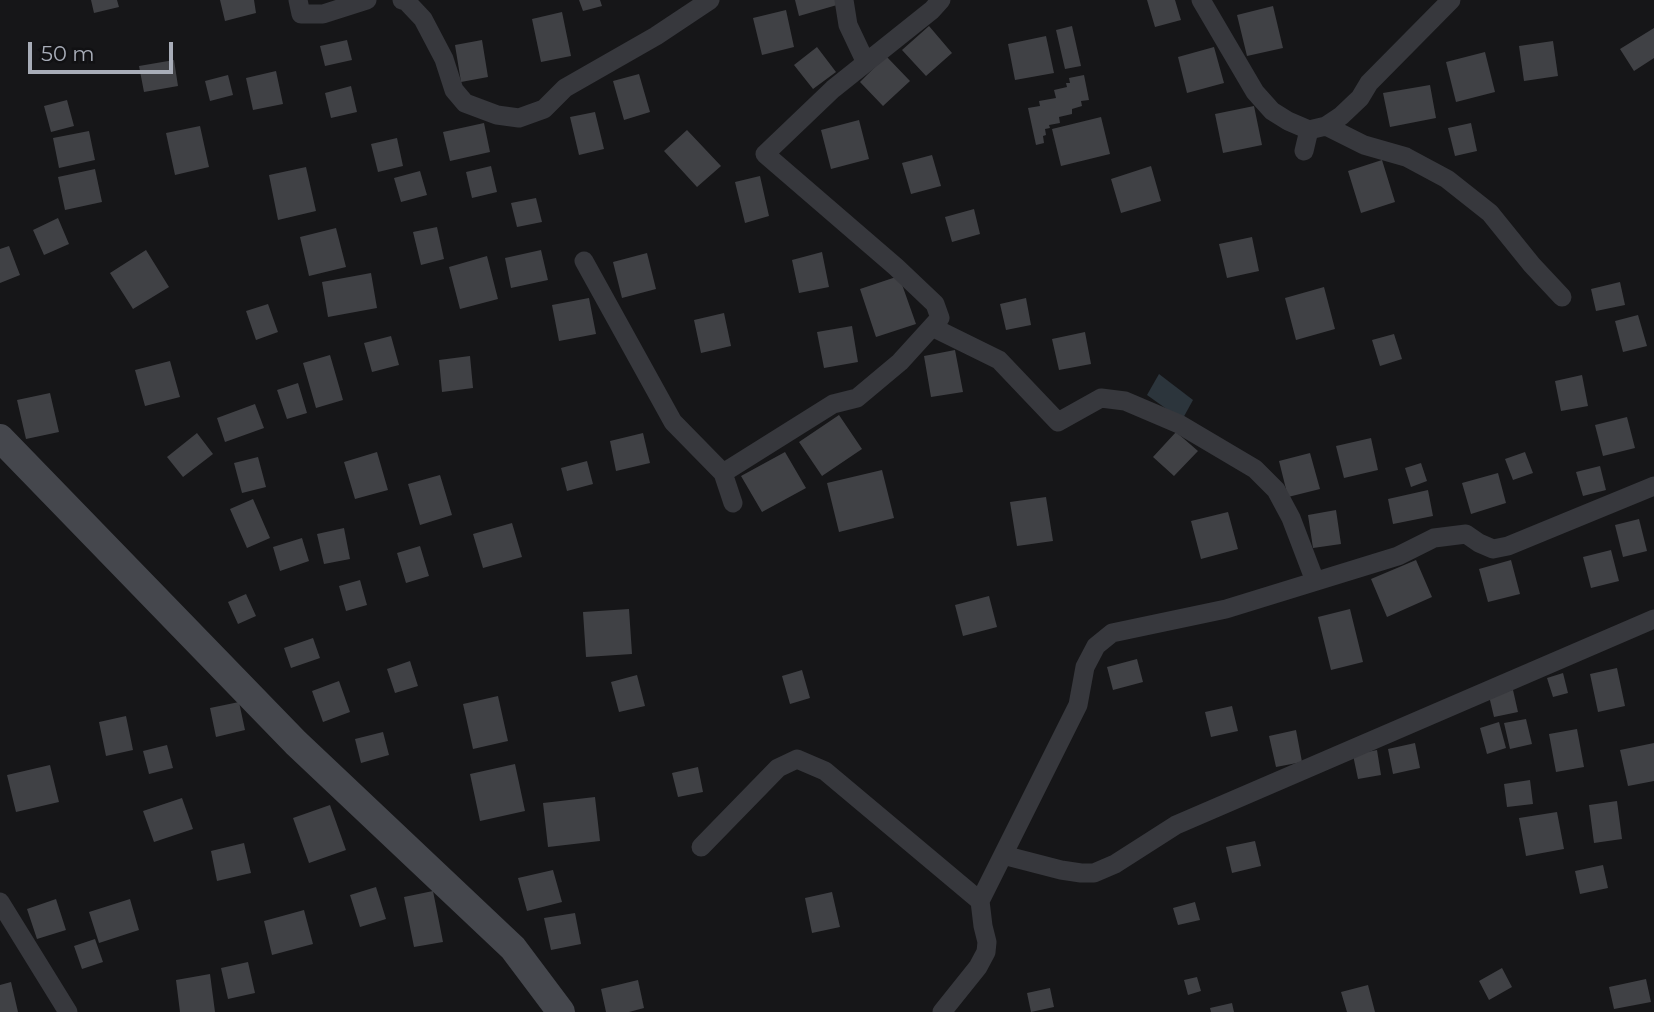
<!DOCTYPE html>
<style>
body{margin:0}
#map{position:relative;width:1654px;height:1012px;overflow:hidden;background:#161618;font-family:Montserrat,sans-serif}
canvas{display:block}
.scale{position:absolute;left:28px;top:42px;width:145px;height:32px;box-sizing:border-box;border:4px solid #a8adb8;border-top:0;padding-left:9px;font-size:21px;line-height:24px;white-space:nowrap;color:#a8adb8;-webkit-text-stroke:5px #111113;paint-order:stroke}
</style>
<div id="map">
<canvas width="1654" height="1012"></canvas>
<div class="scale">50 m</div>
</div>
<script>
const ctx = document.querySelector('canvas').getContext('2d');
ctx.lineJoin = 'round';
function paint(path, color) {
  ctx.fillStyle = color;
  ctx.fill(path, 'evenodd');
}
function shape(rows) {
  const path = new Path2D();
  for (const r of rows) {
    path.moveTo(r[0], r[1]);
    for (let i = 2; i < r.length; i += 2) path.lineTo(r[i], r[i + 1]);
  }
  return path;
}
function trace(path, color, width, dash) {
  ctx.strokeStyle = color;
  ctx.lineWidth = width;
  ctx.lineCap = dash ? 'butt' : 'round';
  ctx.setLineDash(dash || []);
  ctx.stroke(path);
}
paint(shape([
 [1159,374,1193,400,1182,420,1147,395]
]), '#2c353c');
paint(shape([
 [91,0,117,0,119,7,94,13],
 [220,0,254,0,256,13,225,21],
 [579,0,600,0,602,6,583,11],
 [795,0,835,0,837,5,799,16],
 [1147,0,1175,0,1181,20,1155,27],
 [1273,6,1283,48,1247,56,1237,15],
 [786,10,794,47,762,55,753,18],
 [562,12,571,56,541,62,532,19],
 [929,26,952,53,926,76,902,50],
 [1072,26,1081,66,1065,69,1056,30],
 [1654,28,1654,58,1634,71,1620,49],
 [1046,36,1054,73,1015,80,1008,44],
 [347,40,352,60,325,66,320,46],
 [482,40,488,77,461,82,455,45],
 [1553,41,1558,76,1524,81,1519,46],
 [817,47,836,72,813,89,794,65],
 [1214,47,1224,83,1187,93,1178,57],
 [1485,52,1495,92,1456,102,1446,62],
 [886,56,910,81,883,106,860,82],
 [174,60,178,86,144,92,139,66],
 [276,71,283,104,253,110,246,78],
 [639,74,650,112,624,120,613,81],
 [228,75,233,95,210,101,205,81],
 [1084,75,1089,100,1081,101,1082,106,1072,109,1072,114,1059,117,1060,123,1049,125,1050,128,1045,129,1046,135,1043,136,1044,143,1036,145,1028,108,1040,106,1039,101,1056,98,1054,90,1067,87,1066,83,1070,83,1069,78],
 [1430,85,1436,118,1390,127,1383,93],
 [351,86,357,112,331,118,325,93],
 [67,100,74,126,51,132,44,106],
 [1254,106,1262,145,1223,153,1215,114],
 [595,112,604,149,579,155,570,117],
 [1101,117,1110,154,1061,166,1052,129],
 [859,120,869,159,831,169,821,130],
 [484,123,490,152,450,161,443,132],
 [1471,123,1477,151,1455,156,1448,128],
 [200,126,209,167,175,175,166,133],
 [687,130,721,166,697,187,664,151],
 [89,131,95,160,59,168,53,138],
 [397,138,403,166,378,172,371,144],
 [932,155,941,186,911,194,902,163],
 [1382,160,1395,202,1361,213,1348,171],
 [491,166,497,192,472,198,466,172],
 [1151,166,1161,201,1121,213,1111,179],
 [306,167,316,211,278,220,269,175],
 [95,169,102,202,65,210,58,177],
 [420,171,427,195,401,202,394,178],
 [760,176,769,216,745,223,735,182],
 [536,198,542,222,517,227,511,203],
 [974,209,980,234,952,242,945,217],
 [58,218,69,244,44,255,33,230],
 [437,227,444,259,421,265,413,232],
 [336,228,346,267,309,276,300,237],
 [1252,237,1259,271,1227,278,1219,244],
 [9,246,20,275,0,283,0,249],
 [146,250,169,287,133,309,110,273],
 [541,250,548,280,511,288,505,258],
 [822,252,829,287,799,293,792,260],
 [647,253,656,289,622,298,613,262],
 [487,256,498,299,460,309,449,267],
 [371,273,377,308,328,317,322,282],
 [899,276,916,324,876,337,860,289],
 [1620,282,1625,305,1596,311,1591,289],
 [1324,287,1335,329,1296,340,1285,298],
 [589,298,596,334,559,341,552,305],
 [1026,298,1031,325,1006,330,1000,304],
 [268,304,278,332,256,340,246,311],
 [724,313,731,346,701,353,694,320],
 [1638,315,1647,346,1623,352,1615,321],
 [852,326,858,362,824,368,817,332],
 [1085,332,1091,364,1059,370,1052,339],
 [1394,334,1402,359,1380,366,1372,340],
 [391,336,399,365,372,372,364,343],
 [955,350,963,392,931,397,924,356],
 [330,355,343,400,316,408,303,363],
 [470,356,473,388,442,392,439,360],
 [170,361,180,397,145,406,135,370],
 [1582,375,1588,406,1561,411,1555,381],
 [298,383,307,413,287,419,277,390],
 [50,393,59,432,26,439,17,400],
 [255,404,264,428,225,442,217,418],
 [839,415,862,449,822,476,799,442],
 [1627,417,1635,448,1603,456,1595,425],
 [1176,432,1198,451,1174,476,1153,457],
 [197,433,213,454,183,477,167,457],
 [643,433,650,463,616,471,610,441],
 [1371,438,1378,470,1344,478,1336,446],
 [377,452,388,490,355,499,344,462],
 [785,452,806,488,762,512,741,476],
 [1525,452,1533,473,1513,480,1505,459],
 [1310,453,1320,489,1288,497,1279,461],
 [258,457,266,487,242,493,234,463],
 [587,461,593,484,567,491,561,468],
 [1421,463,1427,481,1411,487,1405,468],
 [1600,466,1606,490,1583,496,1576,472],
 [882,470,894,518,839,532,827,483],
 [1498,473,1506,503,1471,514,1462,483],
 [440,475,452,515,420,525,408,484],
 [1428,490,1433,516,1393,524,1388,499],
 [1046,497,1053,541,1017,546,1010,502],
 [253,499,270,538,247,548,230,509],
 [1336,510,1341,544,1313,548,1308,515],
 [1228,512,1238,549,1201,559,1191,521],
 [1639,519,1647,551,1623,557,1615,525],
 [512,523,522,557,483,568,473,534],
 [344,528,350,559,324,564,317,534],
 [302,538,309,561,280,571,273,547],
 [420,546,429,576,406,583,397,553],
 [1611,550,1619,581,1591,588,1583,557],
 [1416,560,1432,597,1387,617,1371,579],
 [1511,560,1520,594,1488,602,1479,569],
 [360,580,367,605,346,611,339,586],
 [246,594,256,616,238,624,228,602],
 [989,596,997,627,963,636,955,605],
 [629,609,632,654,586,657,583,612],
 [1350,609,1363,662,1331,670,1318,617],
 [313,638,320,658,291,668,284,648],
 [1137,659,1143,682,1113,690,1107,667],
 [410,661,418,686,395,693,387,669],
 [1617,668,1625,706,1598,712,1590,674],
 [802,670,810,698,790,704,782,676],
 [1563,673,1568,693,1553,697,1547,678],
 [637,675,645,706,619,712,611,682],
 [339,681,350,712,323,722,312,691],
 [1513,690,1518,712,1494,717,1489,696],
 [498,696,508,741,473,749,463,704],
 [239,702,245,730,216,737,210,708],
 [1232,706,1238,731,1211,737,1205,712],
 [126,716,133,750,106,756,99,722],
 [1526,719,1532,744,1510,749,1504,723],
 [1499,722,1506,748,1487,754,1480,728],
 [1577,729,1584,767,1556,772,1549,734],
 [1296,730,1302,762,1276,767,1269,736],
 [383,732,389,755,361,763,355,739],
 [1415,743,1420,768,1393,774,1388,749],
 [1654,743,1654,781,1628,786,1620,750],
 [167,745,173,768,149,774,143,751],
 [1377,750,1381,775,1358,779,1353,755],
 [515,764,525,811,480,821,470,774],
 [50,765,59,802,16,812,7,775],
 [698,767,703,792,678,797,672,773],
 [1530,780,1533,804,1507,807,1504,784],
 [595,797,600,841,548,847,543,803],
 [182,798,193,829,154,842,143,811],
 [1617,801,1622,839,1594,843,1589,805],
 [330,805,346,850,309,863,293,818],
 [1557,812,1564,849,1526,856,1519,818],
 [1255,841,1261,866,1232,873,1226,847],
 [244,843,251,873,217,881,211,851],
 [1603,865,1608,888,1580,894,1575,871],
 [553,870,562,902,527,911,518,878],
 [376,887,386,919,360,927,350,895],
 [433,891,443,942,414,947,404,897],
 [832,892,840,927,812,933,805,898],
 [56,899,66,930,37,939,27,909],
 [130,899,139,930,99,943,89,912],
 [1195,902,1200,920,1178,925,1173,908],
 [304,910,313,944,272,955,264,921],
 [575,913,581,944,551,950,544,918],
 [95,939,103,962,82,969,74,946],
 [248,962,255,993,228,999,221,968],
 [1502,968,1512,987,1489,1000,1479,981],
 [210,974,215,1012,180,1012,176,980],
 [1197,977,1201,991,1188,995,1184,980],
 [1646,979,1651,1002,1614,1009,1609,987],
 [638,980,644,1008,629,1012,606,1012,601,989],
 [11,982,18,1012,0,1012,0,985],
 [1368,985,1375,1012,1347,1012,1341,992],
 [1050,988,1054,1007,1031,1012,1027,993],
 [1232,1003,1234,1012,1211,1012,1210,1008]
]), '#404145');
trace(shape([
 [298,0,301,14,323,14,367,0],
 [402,0,406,1,423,19,444,59,454,90,465,103,497,115,519,118,544,109,565,88,656,36,710,0],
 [844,0,848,25,866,63],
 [1201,0,1255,92,1272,111,1288,121,1309,130,1326,126,1341,116,1360,98,1369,83,1451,0],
 [1326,126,1364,145,1406,157,1447,179,1490,213,1532,265,1562,297],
 [1304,151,1309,130],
 [584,261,673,422,723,473,833,404,857,398,900,362,940,318,935,304,896,267,765,154,833,89,932,10,941,0],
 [932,327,999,360,1058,422,1101,398,1125,401,1179,424,1255,469,1276,490,1291,518,1315,581],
 [723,473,733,503],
 [701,847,778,768,797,759,825,771,980,901],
 [1003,855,1061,870,1081,873,1094,873,1115,864,1176,825,1654,619],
 [0,902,68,1012],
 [942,1012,978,967,986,952,987,942,983,926,980,901,1078,705,1085,667,1096,646,1112,633,1226,609,1398,556,1434,538,1466,534,1479,543,1493,549,1508,546,1654,486]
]), '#37383d', 19);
trace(shape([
 [0,438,296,743,513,948,561,1012]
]), '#45474d', 28);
</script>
